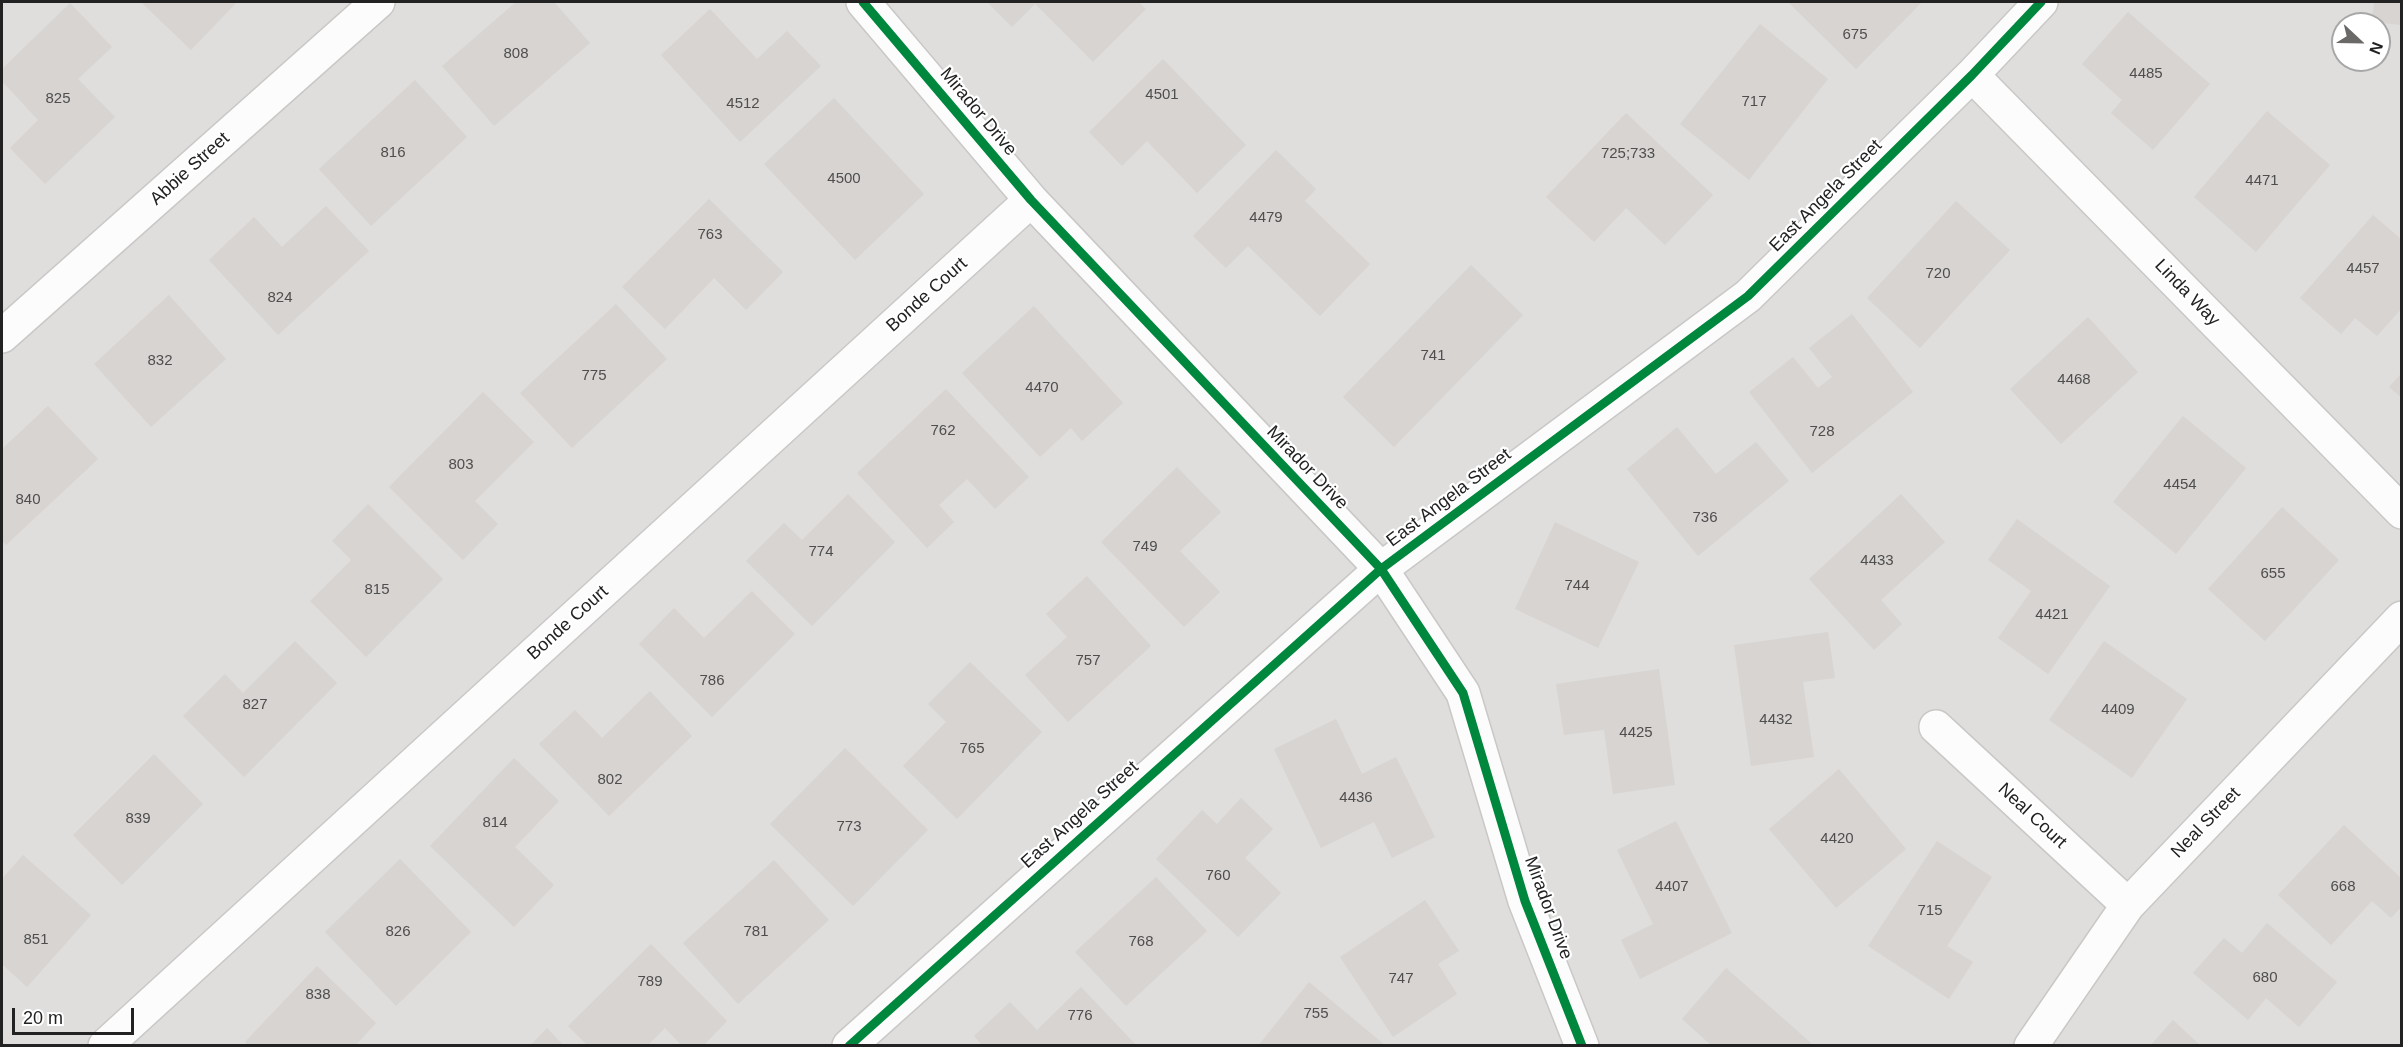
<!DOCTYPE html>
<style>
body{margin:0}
#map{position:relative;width:2403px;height:1047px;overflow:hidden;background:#f0eeeb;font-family:Arial,sans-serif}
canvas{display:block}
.frame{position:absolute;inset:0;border:3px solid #222;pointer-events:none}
.north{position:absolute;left:2331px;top:12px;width:60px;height:60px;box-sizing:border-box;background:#fff;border:2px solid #a7a7a7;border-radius:50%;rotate:112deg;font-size:16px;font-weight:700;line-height:24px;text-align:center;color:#222}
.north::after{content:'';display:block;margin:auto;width:21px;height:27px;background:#6a6968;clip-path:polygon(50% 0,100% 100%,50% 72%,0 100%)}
.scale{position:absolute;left:12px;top:1008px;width:122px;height:27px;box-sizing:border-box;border:3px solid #222;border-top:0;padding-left:8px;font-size:18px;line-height:21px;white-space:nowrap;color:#222;-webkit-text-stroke:4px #fff;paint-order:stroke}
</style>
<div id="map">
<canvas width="2403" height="1047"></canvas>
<div class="frame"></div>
<div class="north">N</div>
<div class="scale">20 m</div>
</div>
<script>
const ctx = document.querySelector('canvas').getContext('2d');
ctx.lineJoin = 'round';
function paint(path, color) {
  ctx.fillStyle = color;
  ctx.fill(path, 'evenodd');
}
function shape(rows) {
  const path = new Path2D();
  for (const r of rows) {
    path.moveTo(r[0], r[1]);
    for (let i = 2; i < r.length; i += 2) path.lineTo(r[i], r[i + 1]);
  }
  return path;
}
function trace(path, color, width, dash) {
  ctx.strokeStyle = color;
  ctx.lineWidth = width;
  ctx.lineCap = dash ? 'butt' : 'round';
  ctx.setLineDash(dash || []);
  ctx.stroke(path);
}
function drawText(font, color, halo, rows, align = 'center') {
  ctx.font = font + ' Arial,sans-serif';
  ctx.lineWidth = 4.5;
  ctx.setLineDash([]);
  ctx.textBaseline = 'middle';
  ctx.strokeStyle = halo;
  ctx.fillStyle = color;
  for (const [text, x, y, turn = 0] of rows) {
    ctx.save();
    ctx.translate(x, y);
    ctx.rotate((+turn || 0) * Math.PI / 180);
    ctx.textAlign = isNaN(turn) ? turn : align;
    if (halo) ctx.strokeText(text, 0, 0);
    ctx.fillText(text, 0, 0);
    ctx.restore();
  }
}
paint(shape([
 [2,2,2401,2,2401,1045,2,1045],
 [2343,24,2379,24,2379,60,2343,60]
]), '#dfdedc');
paint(shape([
 [141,2,237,2,191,50],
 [516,2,554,2,590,43,494,126,442,66],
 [987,2,1139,2,1146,9,1093,62,1035,4,1012,27],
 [1788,2,1922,2,1856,69],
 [2374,2,2402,2,2402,25,2372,22],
 [70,3,112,47,78,79,115,117,45,184,10,148,38,120,2,81,2,69],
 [710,9,757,59,787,31,821,66,740,142,661,55],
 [2128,12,2210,84,2153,150,2111,113,2122,100,2082,64],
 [1760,24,1828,79,1749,180,1680,124],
 [1163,59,1246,145,1197,193,1147,141,1122,166,1089,132],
 [415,80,467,137,371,226,319,169],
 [834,98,924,194,855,260,764,164],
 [2267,111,2330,165,2256,252,2194,197],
 [1626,113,1713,195,1665,245,1626,208,1594,242,1546,197],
 [1276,150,1316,189,1305,201,1370,264,1320,316,1248,246,1226,268,1193,236],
 [709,199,783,272,746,310,714,278,665,329,622,287],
 [1956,201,2010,250,1920,348,1867,298],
 [326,206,369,251,278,335,209,260,254,217,282,247],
 [2373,215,2402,240,2402,308,2377,336,2355,318,2341,334,2300,298],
 [1471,265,1523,315,1394,447,1343,397],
 [169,295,226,359,151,427,94,364],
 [616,304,667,359,572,448,520,393],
 [1034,306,1123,403,1082,441,1071,428,1040,457,962,373],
 [1852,314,1913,392,1812,473,1749,392,1793,357,1818,388,1832,377,1809,348],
 [2088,317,2138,372,2061,444,2010,389],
 [2402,373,2402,398,2389,387],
 [946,389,1029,477,995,509,967,479,939,505,954,522,927,548,857,473],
 [483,392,534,442,475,501,498,524,463,560,389,487],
 [48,406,98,459,6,545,2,541,2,449],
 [2183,416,2246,468,2176,554,2113,502],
 [1677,427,1716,474,1756,442,1789,481,1698,556,1627,469],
 [1177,467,1221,512,1180,551,1220,592,1184,627,1101,542],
 [848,494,895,542,812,626,746,561,784,523,802,540],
 [1901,494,1945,542,1881,600,1902,624,1874,650,1809,579],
 [368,504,443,579,366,657,310,601,351,560,332,541],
 [2282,507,2339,560,2265,641,2208,589],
 [2017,519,2110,586,2048,674,1998,638,2031,591,1988,560],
 [1555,522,1639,562,1598,648,1515,609],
 [1087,576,1151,646,1068,722,1025,675,1067,637,1046,614],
 [752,591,795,634,712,717,639,644,674,608,704,638],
 [1828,632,1835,678,1803,682,1814,757,1751,766,1734,645],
 [295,641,337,683,244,777,183,716,225,674,243,693],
 [2104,641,2187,699,2132,778,2049,720],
 [970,662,1042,732,957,819,903,766,946,722,928,704],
 [1659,669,1675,785,1613,794,1604,730,1564,735,1556,684],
 [650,691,692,736,609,816,539,744,575,710,602,738],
 [1336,719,1362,774,1396,757,1435,837,1392,858,1374,822,1321,848,1274,749],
 [845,748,928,830,853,906,770,824],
 [154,754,203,804,122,885,73,835],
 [514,758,559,801,515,847,554,885,514,927,430,846],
 [1839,769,1906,849,1836,908,1769,829],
 [1241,798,1273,829,1245,858,1281,893,1238,937,1156,859,1202,810,1217,824],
 [1676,821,1732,933,1640,979,1621,940,1653,924,1617,850],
 [2344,825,2402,879,2402,906,2391,918,2372,901,2331,945,2278,895],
 [1937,841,1992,877,1947,946,1973,962,1949,999,1868,946],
 [23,855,91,915,27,987,2,964,2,879],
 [400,859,471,932,396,1006,325,932],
 [774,860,829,920,738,1004,683,943],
 [1156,877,1207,931,1126,1006,1075,952],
 [1425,900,1459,951,1438,964,1457,994,1393,1037,1340,957],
 [2267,923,2337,982,2299,1027,2266,998,2248,1020,2193,973,2224,938,2242,953],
 [651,944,727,1021,703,1046,682,1046,665,1028,647,1046,588,1046,568,1026],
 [317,966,376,1023,355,1046,248,1046,245,1042],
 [1726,968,1811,1043,1809,1046,1712,1046,1682,1019],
 [1309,982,1386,1046,1258,1046],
 [1081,987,1137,1046,983,1046,974,1036,1010,1002,1037,1030],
 [2173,1020,2201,1046,2150,1046],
 [547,1028,564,1046,530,1046]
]), '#d7d4d2');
const street = shape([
 [863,2,1031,200,1381,569,1463,693,1525,901,1582,1046],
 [1972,75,2402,512],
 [2,336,378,2],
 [1936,727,2128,905],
 [105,1046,1031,200],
 [849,1046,1381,569,1748,296,1972,75,2041,2],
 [2031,1046,2128,905,2402,618]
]);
trace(street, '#c9c8c7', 36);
trace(street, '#fdfcfc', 33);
trace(shape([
 [863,2,1031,200,1381,569,1463,693,1525,901,1582,1046],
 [849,1046,1381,569,1748,296,1972,75,2041,2]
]), '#00873e', 9);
drawText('15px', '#4f4e4e', null, [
 ["675",1855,35],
 ["808",516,54],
 ["4485",2146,74],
 ["4501",1162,95],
 ["825",58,99],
 ["717",1754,102],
 ["4512",743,104],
 ["816",393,153],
 ["725;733",1628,154],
 ["4500",844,179],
 ["4471",2262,181],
 ["4479",1266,218],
 ["763",710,235],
 ["4457",2363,269],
 ["720",1938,274],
 ["824",280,298],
 ["741",1433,356],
 ["832",160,361],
 ["775",594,376],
 ["4468",2074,380],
 ["4470",1042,388],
 ["762",943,431],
 ["728",1822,432],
 ["803",461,465],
 ["4454",2180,485],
 ["840",28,500],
 ["736",1705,518],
 ["749",1145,547],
 ["774",821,552],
 ["4433",1877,561],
 ["655",2273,574],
 ["744",1577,586],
 ["815",377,590],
 ["4421",2052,615],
 ["757",1088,661],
 ["786",712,681],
 ["827",255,705],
 ["4409",2118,710],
 ["4432",1776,720],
 ["4425",1636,733],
 ["765",972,749],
 ["802",610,780],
 ["4436",1356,798],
 ["839",138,819],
 ["814",495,823],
 ["773",849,827],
 ["4420",1837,839],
 ["760",1218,876],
 ["4407",1672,887],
 ["668",2343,887],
 ["715",1930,911],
 ["826",398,932],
 ["781",756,932],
 ["851",36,940],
 ["768",1141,942],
 ["680",2265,978],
 ["747",1401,979],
 ["789",650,982],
 ["838",318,995],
 ["755",1316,1014],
 ["776",1080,1016]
]);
drawText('18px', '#222', '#fff', [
 ["Mirador Drive",978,112,50],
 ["Abbie Street",190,169,-42],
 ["East Angela Street",1826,196,-45],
 ["Linda Way",2187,293,46],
 ["Bonde Court",927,295,-42],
 ["Mirador Drive",1307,468,46],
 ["East Angela Street",1449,498,-37],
 ["Bonde Court",568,623,-42],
 ["East Angela Street",1080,815,-42],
 ["Neal Court",2032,816,43],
 ["Neal Street",2206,823,-46],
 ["Mirador Drive",1548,908,70]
]);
</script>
